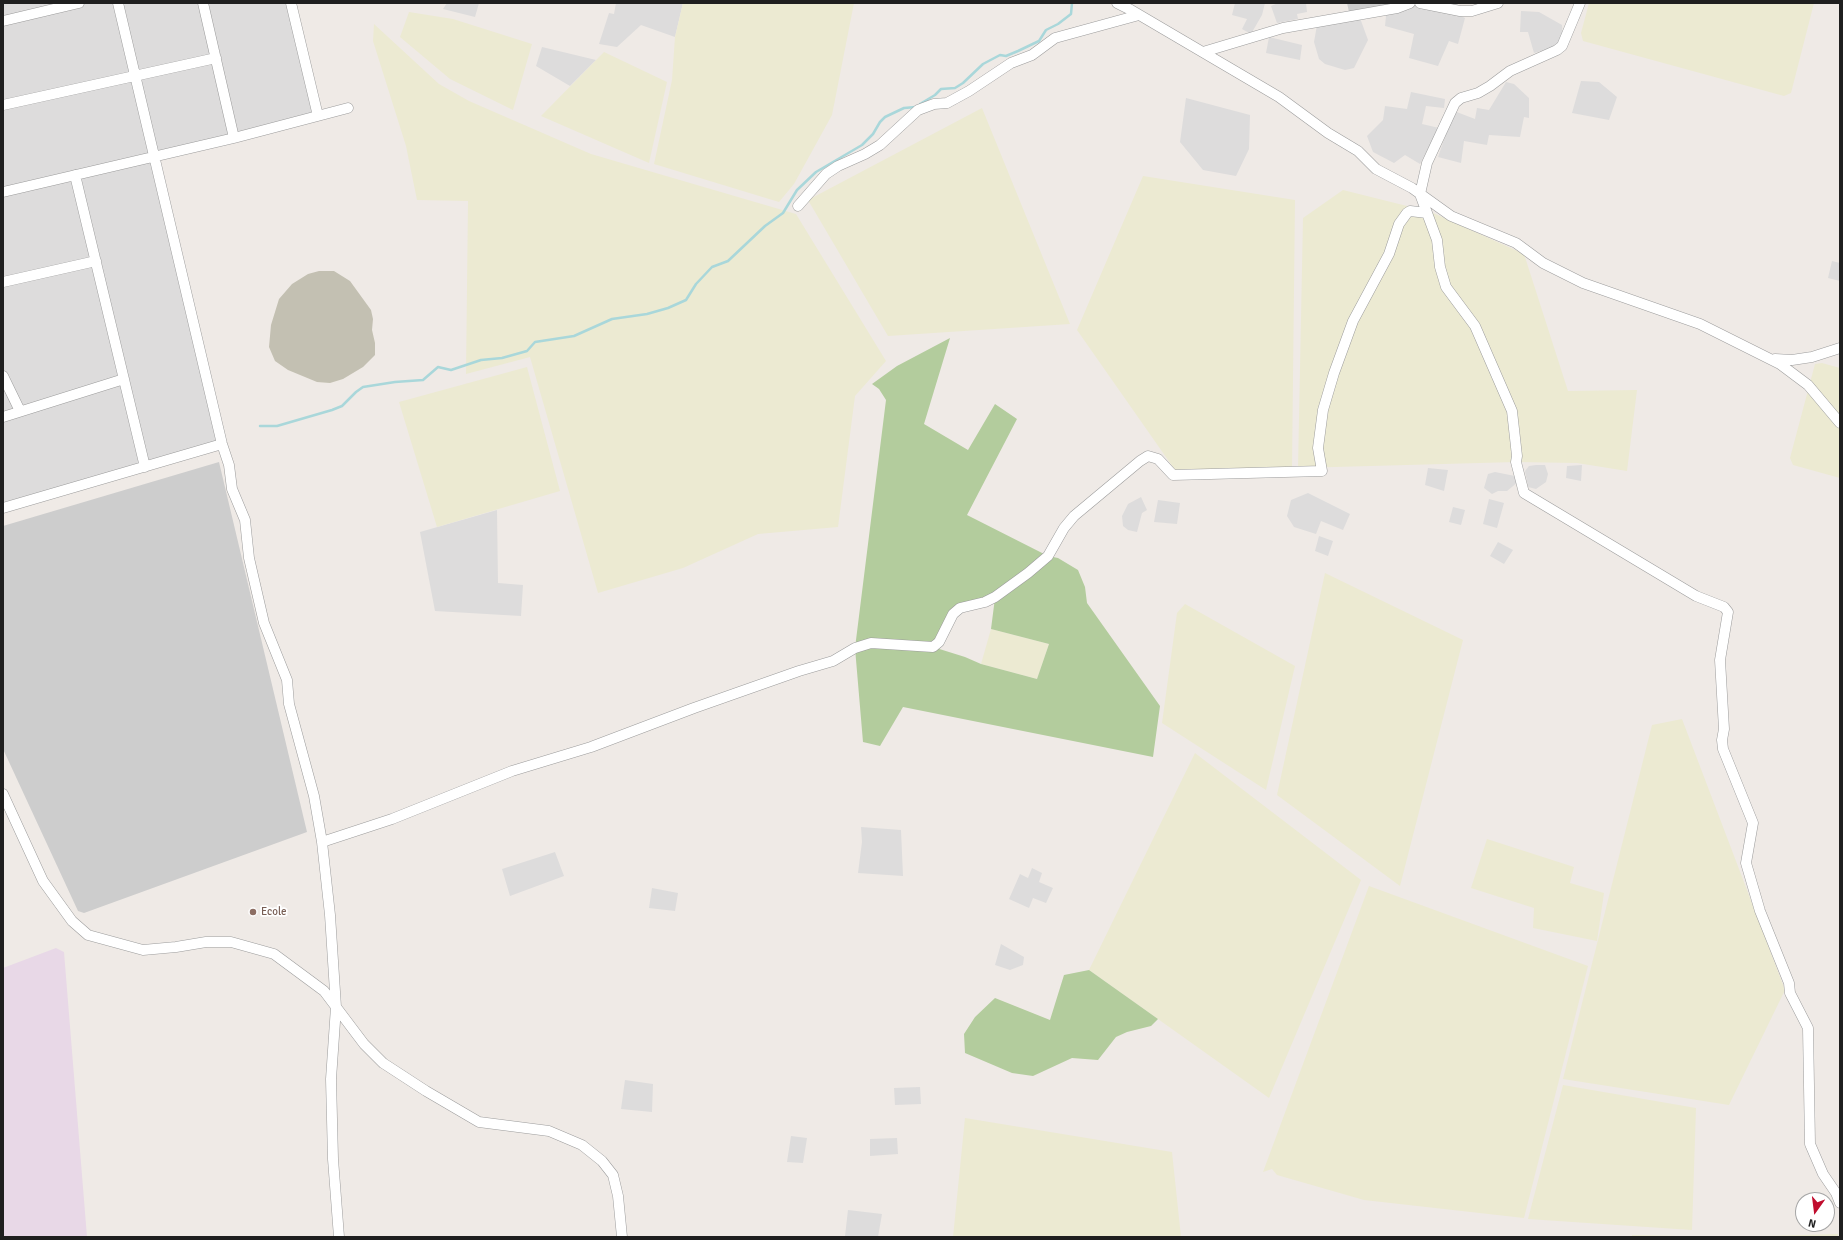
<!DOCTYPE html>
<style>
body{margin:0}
#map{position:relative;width:1843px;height:1240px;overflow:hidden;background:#efeae6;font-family:Signika,sans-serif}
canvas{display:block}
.frame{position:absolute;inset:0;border:4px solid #1f1f1f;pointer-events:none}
.north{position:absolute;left:1795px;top:1192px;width:40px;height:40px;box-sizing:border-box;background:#fff;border:1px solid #a5a5a5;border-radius:50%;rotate:194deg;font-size:11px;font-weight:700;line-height:16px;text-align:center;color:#1f1f1f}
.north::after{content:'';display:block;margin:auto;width:14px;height:18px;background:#c00d2e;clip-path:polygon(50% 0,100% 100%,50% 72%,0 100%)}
</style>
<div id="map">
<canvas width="1843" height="1240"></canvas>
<div class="frame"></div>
<div class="north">N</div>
</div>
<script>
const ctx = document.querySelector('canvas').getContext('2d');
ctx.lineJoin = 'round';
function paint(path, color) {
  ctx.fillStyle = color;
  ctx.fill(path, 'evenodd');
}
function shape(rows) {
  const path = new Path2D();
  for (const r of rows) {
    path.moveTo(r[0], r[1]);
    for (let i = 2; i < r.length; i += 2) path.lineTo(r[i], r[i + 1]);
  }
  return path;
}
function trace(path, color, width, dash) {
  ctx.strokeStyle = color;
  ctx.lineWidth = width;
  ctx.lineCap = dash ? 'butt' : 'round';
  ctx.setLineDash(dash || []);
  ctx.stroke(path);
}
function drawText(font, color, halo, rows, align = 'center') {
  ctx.font = font + ' Signika,sans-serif';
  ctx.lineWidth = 3.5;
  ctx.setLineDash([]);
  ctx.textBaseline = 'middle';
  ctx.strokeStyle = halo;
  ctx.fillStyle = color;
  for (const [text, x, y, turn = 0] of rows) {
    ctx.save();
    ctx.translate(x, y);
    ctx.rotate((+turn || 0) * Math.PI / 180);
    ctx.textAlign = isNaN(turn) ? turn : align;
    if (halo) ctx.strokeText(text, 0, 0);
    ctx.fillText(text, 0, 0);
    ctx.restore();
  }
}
paint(shape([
 [3,3,291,3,318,116,154,157,222,444,3,508],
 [447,3,479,3,475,17,443,9],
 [616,3,683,3,675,37,641,25,617,47,599,44,609,13,614,14],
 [1235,3,1265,3,1262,15,1251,34,1242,29,1247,19,1232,15],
 [1278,3,1306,3,1307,12,1297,14,1298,19,1277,23,1271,6],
 [1392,3,1458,3,1455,13,1465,18,1458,44,1449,41,1438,66,1409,58,1414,34,1385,26,1387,6,1392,5],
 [1521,11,1539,12,1562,25,1563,40,1557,47,1534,53,1528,32,1520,32],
 [1360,18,1368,40,1354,68,1345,70,1325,64,1319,59,1314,42,1317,25],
 [1269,37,1302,45,1300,60,1266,53],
 [542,47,596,60,570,86,536,66],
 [1581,81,1599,82,1617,97,1609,120,1572,113],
 [1506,82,1514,84,1529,98,1529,118,1524,117,1520,137,1489,135,1487,145,1464,141,1461,163,1438,157,1454,111,1475,119,1477,108,1489,110],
 [1411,92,1445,99,1444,108,1426,106,1422,124,1439,128,1420,164,1405,155,1394,163,1373,152,1367,136,1383,120,1385,106,1407,109],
 [1186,98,1250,115,1249,149,1236,176,1203,170,1180,142],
 [1832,261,1840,263,1840,281,1828,278],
 [1536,465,1545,465,1548,474,1546,482,1536,489,1528,487,1525,471,1529,466],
 [1582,465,1581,481,1566,478,1567,466],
 [1428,468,1448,470,1444,491,1425,485],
 [1495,472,1515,476,1518,482,1507,491,1498,491,1492,494,1484,488,1488,474],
 [1308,493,1350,514,1343,530,1321,521,1316,534,1294,527,1287,516,1291,500],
 [1141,497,1147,510,1142,513,1137,532,1128,530,1123,526,1122,516,1128,504],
 [1489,499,1504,503,1497,528,1483,524],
 [1158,500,1180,503,1177,524,1154,522],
 [1453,507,1465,510,1461,525,1449,522],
 [497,510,498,583,523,585,521,616,435,611,420,532],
 [1319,536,1333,541,1328,556,1315,551],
 [1498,542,1513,550,1504,564,1490,556],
 [861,827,901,830,903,876,858,873,862,842],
 [555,852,564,876,510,896,502,869],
 [1032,868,1042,873,1039,882,1053,888,1046,903,1033,898,1029,908,1009,899,1020,874,1028,878],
 [652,888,678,893,675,911,649,908],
 [1001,944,1024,957,1023,965,1010,970,995,965],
 [625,1080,653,1084,652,1112,621,1109],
 [920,1087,921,1104,895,1105,894,1088],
 [791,1136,807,1138,803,1163,787,1162],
 [897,1138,898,1154,870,1156,870,1139],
 [848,1210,882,1214,878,1237,845,1236]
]), '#dddcdc');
paint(shape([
 [56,948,64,952,87,1237,3,1237,3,968]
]), '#e8d8e7');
paint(shape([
 [1347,3,1392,3,1393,5,1349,12],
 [219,462,307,832,84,913,78,911,3,749,3,526]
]), '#cdcdcd');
paint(shape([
 [319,271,334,271,350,281,371,310,373,319,372,330,375,343,375,355,363,367,343,379,330,383,317,382,288,370,275,361,269,347,271,325,279,299,292,284,308,274]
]), '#c3c0b2');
paint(shape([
 [683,3,854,3,832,115,794,184,779,202,654,164,672,80,675,37],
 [1589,3,1814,3,1791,93,1784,96,1583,41,1581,33],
 [409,12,453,19,532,44,513,110,450,79,400,37],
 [374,24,439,84,469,101,591,154,796,214,886,361,855,396,838,527,758,534,683,568,598,593,530,357,466,374,468,201,417,200,406,146,373,41],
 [604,52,667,82,649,163,541,116],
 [982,108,1070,324,888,336,808,200],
 [1143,176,1295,200,1292,468,1175,470,1077,330],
 [1343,190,1431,212,1524,254,1568,391,1637,390,1627,471,1577,463,1516,462,1298,468,1303,218],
 [1822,363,1840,368,1840,478,1793,465,1790,458,1815,364],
 [527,367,560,491,437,527,399,402],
 [1325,573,1463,640,1400,886,1277,795],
 [1185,604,1295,666,1266,790,1162,723,1177,613],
 [991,629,1049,644,1037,679,981,664],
 [1682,719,1785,990,1729,1105,1563,1079,1652,725],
 [1195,753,1361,880,1269,1098,1089,970],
 [1487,839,1574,867,1570,883,1604,893,1597,941,1533,928,1534,908,1471,888],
 [1369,886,1588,966,1524,1218,1364,1200,1277,1175,1272,1169,1263,1172],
 [1563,1085,1696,1108,1692,1230,1528,1219],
 [965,1118,1172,1152,1181,1237,953,1237],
 [1838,1234,1838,1237,1632,1237,1632,1235,1728,1237]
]), '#ecead2');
paint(shape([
 [950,338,924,424,968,450,995,404,1017,419,967,515,1048,556,1058,558,1078,570,1085,587,1087,603,1160,706,1153,757,903,707,880,746,863,742,855,648,886,400,879,389,872,384,897,366],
 [995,598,991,629,1049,644,1037,679,981,664,965,657,933,647,959,608],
 [1089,970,1158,1019,1151,1026,1127,1032,1116,1037,1098,1060,1072,1058,1033,1076,1012,1073,965,1053,964,1034,975,1017,995,998,1050,1020,1064,975]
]), '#b3cc9d');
trace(shape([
 [920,104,935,95,941,89,955,88,963,83,983,64,1000,55,1006,56,1018,51,1039,41,1046,30,1058,24,1071,14,1072,3],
 [260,426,277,426,332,410,342,406,356,392,363,387,395,382,423,380,438,367,451,370,481,360,502,358,527,351,535,342,574,336,612,319,647,314,668,308,686,300,696,284,712,267,728,261,765,226,783,213,797,190,816,172,862,145,873,134,880,122,885,117,904,108,916,107]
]), '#a9d7da', 2.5);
const minor = shape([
 [118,3,222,444,229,465,232,489,245,520,249,558,264,623,287,680,289,704,314,796,322,842,330,915,336,1007,331,1079,333,1159,339,1237],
 [203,3,234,138],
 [291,3,318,116],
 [1117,3,1131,10,1279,97,1328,133,1358,151,1376,169,1412,188,1451,216,1516,243,1543,263,1583,283,1700,324,1780,364,1808,385,1840,423],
 [1420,3,1460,11,1472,11,1498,3],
 [1580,3,1562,46,1557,50,1510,71,1490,86,1478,93,1461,98,1455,103,1427,163,1420,194,1437,240,1440,267,1446,287,1475,326,1512,411,1517,456,1516,462,1524,493,1696,596,1724,607,1728,612,1720,660,1724,729,1722,740,1723,749,1753,823,1746,863,1760,911,1789,983,1790,993,1808,1028,1810,1144,1823,1174,1836,1193,1840,1203],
 [3,21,79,3],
 [1203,52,1283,28,1397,8,1410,3],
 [3,105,216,58],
 [75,175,145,467],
 [3,192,234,138,348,108],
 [798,206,826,174,838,166,865,154,880,145,918,110,934,104,947,103,969,91,1011,63,1032,55,1055,38,1139,15],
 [3,282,96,261],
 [1775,359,1792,360,1812,357,1840,348],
 [3,376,20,411],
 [3,417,124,379],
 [3,508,222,444],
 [3,794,43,881,72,921,88,935,143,950,176,947,206,942,231,942,274,954,324,991,364,1044,383,1063,426,1091,479,1122,549,1131,582,1145,602,1161,613,1175,618,1196,622,1237],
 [322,842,392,819,512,771,591,747,694,708,799,671,833,661,855,648,871,643,933,647,939,642,953,614,960,608,985,602,995,597,1028,573,1048,556,1064,528,1074,516,1140,461,1148,456,1158,459,1173,475,1322,471,1318,448,1323,410,1334,373,1353,321,1389,254,1399,224,1407,213,1410,211,1427,213]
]);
trace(minor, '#9c9c9c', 11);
trace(minor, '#fff', 10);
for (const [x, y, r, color] of [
 [253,912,4,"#8d6e63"]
]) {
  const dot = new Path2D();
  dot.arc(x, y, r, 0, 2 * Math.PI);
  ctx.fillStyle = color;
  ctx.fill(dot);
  trace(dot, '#fff', 1.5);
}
drawText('11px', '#785e54', '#fff', [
 ["Ecole",261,912]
], 'left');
</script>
